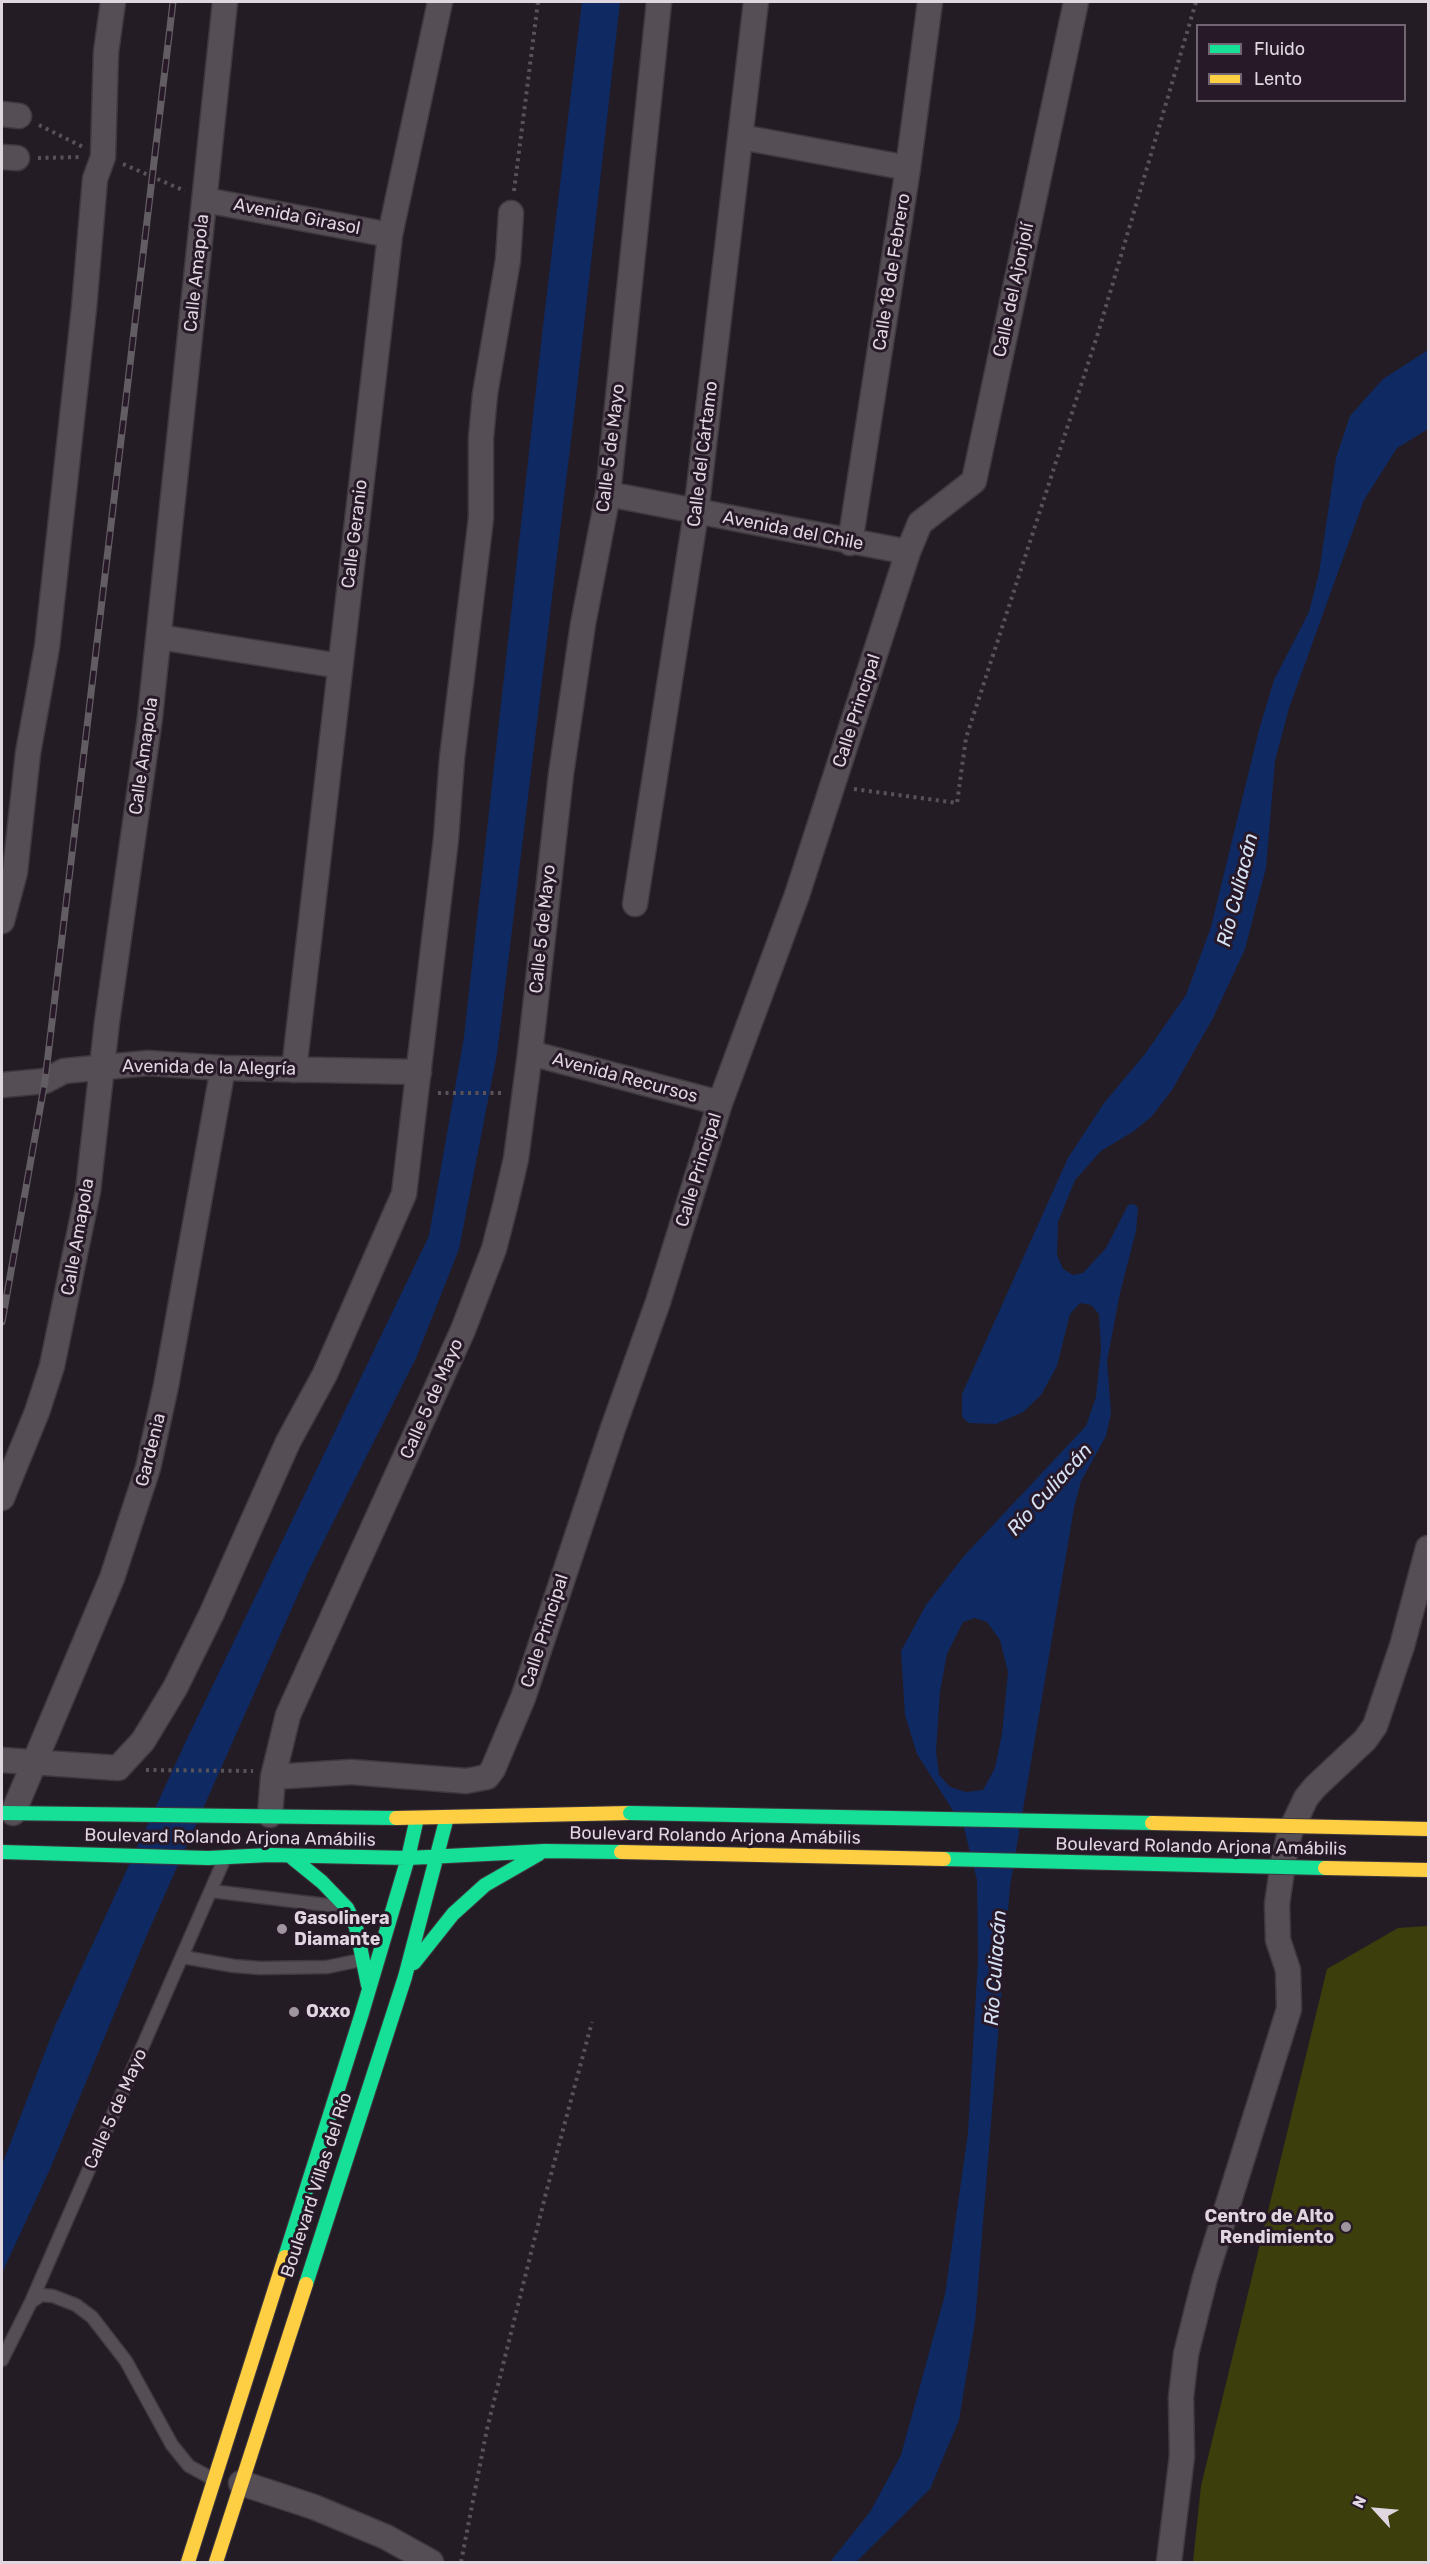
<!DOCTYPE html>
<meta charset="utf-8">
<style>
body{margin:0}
#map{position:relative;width:1430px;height:2564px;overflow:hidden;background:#241c24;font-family:Rubik,sans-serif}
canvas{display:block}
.frame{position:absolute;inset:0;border:3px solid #dfd6e0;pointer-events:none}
.legend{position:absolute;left:1196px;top:24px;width:210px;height:78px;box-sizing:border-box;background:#271928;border:2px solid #716572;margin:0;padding:8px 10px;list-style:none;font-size:18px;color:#dfd6e0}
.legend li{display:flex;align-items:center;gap:12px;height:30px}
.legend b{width:30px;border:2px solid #716572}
.north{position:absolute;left:1346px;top:2480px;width:60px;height:60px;-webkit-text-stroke:4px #271928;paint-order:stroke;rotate:296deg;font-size:16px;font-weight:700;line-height:24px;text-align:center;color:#dfd6e0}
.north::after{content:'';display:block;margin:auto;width:21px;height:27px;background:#dfd6e0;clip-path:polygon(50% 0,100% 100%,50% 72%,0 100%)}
</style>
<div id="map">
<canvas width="1430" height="2564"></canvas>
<div class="frame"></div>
<ul class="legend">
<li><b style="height:8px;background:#16e098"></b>Fluido</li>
<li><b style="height:8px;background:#ffcf43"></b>Lento</li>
</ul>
<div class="north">N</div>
</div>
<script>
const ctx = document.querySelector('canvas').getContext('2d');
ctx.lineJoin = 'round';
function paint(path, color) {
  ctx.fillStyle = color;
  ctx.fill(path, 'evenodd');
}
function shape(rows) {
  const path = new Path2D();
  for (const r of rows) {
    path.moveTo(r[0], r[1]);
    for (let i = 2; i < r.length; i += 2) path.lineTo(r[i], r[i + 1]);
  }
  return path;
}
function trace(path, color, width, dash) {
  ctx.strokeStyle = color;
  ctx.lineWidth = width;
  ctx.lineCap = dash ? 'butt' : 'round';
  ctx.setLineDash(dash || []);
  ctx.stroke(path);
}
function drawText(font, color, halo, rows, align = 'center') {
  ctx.font = font + ' Rubik,sans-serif';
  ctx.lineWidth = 6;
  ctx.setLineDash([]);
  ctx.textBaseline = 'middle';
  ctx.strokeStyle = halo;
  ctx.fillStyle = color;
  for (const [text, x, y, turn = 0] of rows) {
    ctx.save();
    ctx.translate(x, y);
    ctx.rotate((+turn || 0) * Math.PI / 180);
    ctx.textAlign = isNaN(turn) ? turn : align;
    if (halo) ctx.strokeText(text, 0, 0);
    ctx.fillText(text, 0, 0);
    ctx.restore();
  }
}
paint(shape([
 [1428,1926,1428,2562,1193,2562,1201,2486,1327,1969,1398,1928]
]), '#3c3e0b');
paint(shape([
 [582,2,620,2,574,415,497,1054,459,1249,416,1358,308,1572,146,1937,50,2169,2,2273,2,2165,55,2026,186,1741,429,1236,464,1037,544,318],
 [1428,350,1428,429,1397,448,1364,500,1289,708,1275,761,1266,868,1245,949,1213,1018,1172,1090,1152,1116,1134,1131,1101,1151,1075,1180,1058,1222,1057,1255,1063,1269,1073,1275,1083,1273,1106,1248,1128,1205,1134,1204,1138,1208,1136,1231,1120,1293,1107,1361,1111,1413,1106,1436,1081,1481,1074,1508,1010,1886,975,2322,959,2420,930,2489,856,2562,830,2562,870,2512,901,2455,945,2295,968,2133,978,1960,977,1880,964,1828,917,1754,905,1715,901,1651,926,1605,964,1556,1086,1426,1096,1397,1101,1348,1099,1314,1091,1305,1080,1303,1070,1314,1057,1366,1041,1395,1023,1412,996,1424,969,1423,962,1417,962,1394,1068,1158,1104,1103,1145,1054,1186,995,1211,927,1259,730,1274,680,1309,612,1319,573,1336,458,1350,416,1383,379],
 [975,1618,987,1622,1000,1640,1008,1672,1002,1734,995,1768,983,1790,966,1792,950,1787,939,1775,936,1751,940,1691,947,1654,963,1622]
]), '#0f2a63');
const lane = shape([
 [211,1891,335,1906],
 [183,1957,234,1966,260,1968,327,1967,361,1960],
 [31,2302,41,2295,53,2296,76,2305,92,2317,126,2361,172,2445,189,2466,213,2479],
 [2,2360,31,2302,224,1860]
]);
const street = shape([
 [2,114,19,116],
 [741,137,908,168],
 [2,157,17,158],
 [205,200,390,235],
 [608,494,908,552],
 [850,543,908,168,930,2],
 [159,637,340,666],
 [635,904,696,513,756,2],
 [2,921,15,872,28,753,47,647,84,308,95,179,103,157,106,52,113,2],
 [530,1053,720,1103],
 [294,1070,390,235,440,2],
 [2,1085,45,1081,64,1071,148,1063,223,1068,419,1072],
 [2,1498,37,1412,52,1366,88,1191,107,1022,150,717,225,2],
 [2,1760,118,1768,143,1741,175,1688,211,1615,288,1442,325,1374,404,1194,446,839,452,758,481,518,481,438,485,394,508,260,511,213],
 [273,1777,351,1772,466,1781,487,1777,493,1769,523,1698,613,1428,658,1302,720,1103,797,895,908,552,920,523,974,481,1076,2],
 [13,1813,112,1578,148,1468,166,1386,223,1068],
 [270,1815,273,1777,288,1715,463,1330,494,1249,505,1206,516,1159,530,1053,561,774,583,624,608,494,659,2],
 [241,2483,314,2507,386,2537,431,2562],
 [1169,2562,1182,2456,1181,2397,1186,2354,1205,2278,1289,2009,1288,1970,1278,1940,1277,1904,1284,1857,1290,1832,1306,1798,1315,1787,1365,1740,1375,1726,1402,1646,1428,1548]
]);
const fast = shape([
 [2,1813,396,1818],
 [2,1852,208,1858,270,1855,408,1858,545,1851,621,1852],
 [290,1856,322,1882,347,1908,356,1927,368,1985],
 [414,1963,453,1914,485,1885,539,1854],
 [285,2257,362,2013,408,1858,417,1818],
 [306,2284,405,1977,447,1817]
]);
const slow = shape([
 [396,1818,630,1813],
 [188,2562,285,2257],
 [216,2562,306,2284]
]);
trace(lane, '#3f393f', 15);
trace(street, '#3f393f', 27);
trace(fast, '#3f393f', 16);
trace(slow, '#3f393f', 16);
trace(shape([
 [39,125,83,147],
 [38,158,81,157],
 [123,164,185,191],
 [514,191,538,2],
 [854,789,957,803,966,738,1099,330,1196,2],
 [438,1093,503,1093],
 [146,1770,253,1771],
 [461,2562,487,2429,546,2193,592,2022]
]), '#585359', 4, [3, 4.5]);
trace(lane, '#554f55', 12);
trace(street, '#554f55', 24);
trace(fast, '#16e098', 14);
trace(slow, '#ffcf43', 14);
const rail = shape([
 [2,1322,45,1081,173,2]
]);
trace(rail, '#625d62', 7);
trace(rail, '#271928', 4.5, [14]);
const fastBridge = shape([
 [630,1813,1152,1823],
 [944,1859,1325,1868]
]);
const slowBridge = shape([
 [1152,1823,1428,1829],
 [621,1852,944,1859],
 [1325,1868,1428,1870]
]);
trace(fastBridge, '#3f393f', 16, []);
trace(slowBridge, '#3f393f', 16, []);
trace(fastBridge, '#16e098', 14);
trace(slowBridge, '#ffcf43', 14);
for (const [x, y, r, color] of [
 [282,1929,6,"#9e959e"],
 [294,2012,6,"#9e959e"],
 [1346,2227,6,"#9e959e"]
]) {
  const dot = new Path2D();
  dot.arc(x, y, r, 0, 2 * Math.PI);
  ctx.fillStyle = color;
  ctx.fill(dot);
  trace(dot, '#271928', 2);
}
drawText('18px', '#dfd6e0', '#271928', [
 ["Avenida Girasol",297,217,11],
 ["Calle 18 de Febrero",892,272,-81],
 ["Calle Amapola",197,273,-84],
 ["Calle del Ajonjolí",1014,290,-78],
 ["Calle 5 de Mayo",611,448,-83],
 ["Calle del Cártamo",703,454,-83],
 ["Avenida del Chile",793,531,11],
 ["Calle Geranio",355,534,-83],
 ["Calle Principal",857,711,-72],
 ["Calle Amapola",144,756,-82],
 ["Calle 5 de Mayo",543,929,-84],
 ["Avenida de la Alegría",209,1068,1],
 ["Avenida Recursos",625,1078,15],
 ["Calle Principal",699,1170,-73],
 ["Calle Amapola",78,1237,-80],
 ["Calle 5 de Mayo",432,1399,-66],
 ["Gardenia",151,1450,-76],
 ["Calle Principal",545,1631,-72],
 ["Boulevard Rolando Arjona Amábilis",715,1836,1],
 ["Boulevard Rolando Arjona Amábilis",230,1838,1],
 ["Boulevard Rolando Arjona Amábilis",1201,1847,1],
 ["Calle 5 de Mayo",116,2109,-66],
 ["Boulevard Villas del Río",317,2185,-72]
]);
drawText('bold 18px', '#dfd6e0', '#271928', [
 ["Gasolinera",294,1919],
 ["Diamante",294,1940],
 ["Oxxo",306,2012],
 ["Centro de Alto",1334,2217,"right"],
 ["Rendimiento",1334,2238,"right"]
], 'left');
drawText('italic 20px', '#d6e1f4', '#271928', [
 ["Río Culiacán",1238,890,-76],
 ["Río Culiacán",1050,1490,-48],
 ["Río Culiacán",996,1968,-86]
]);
</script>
